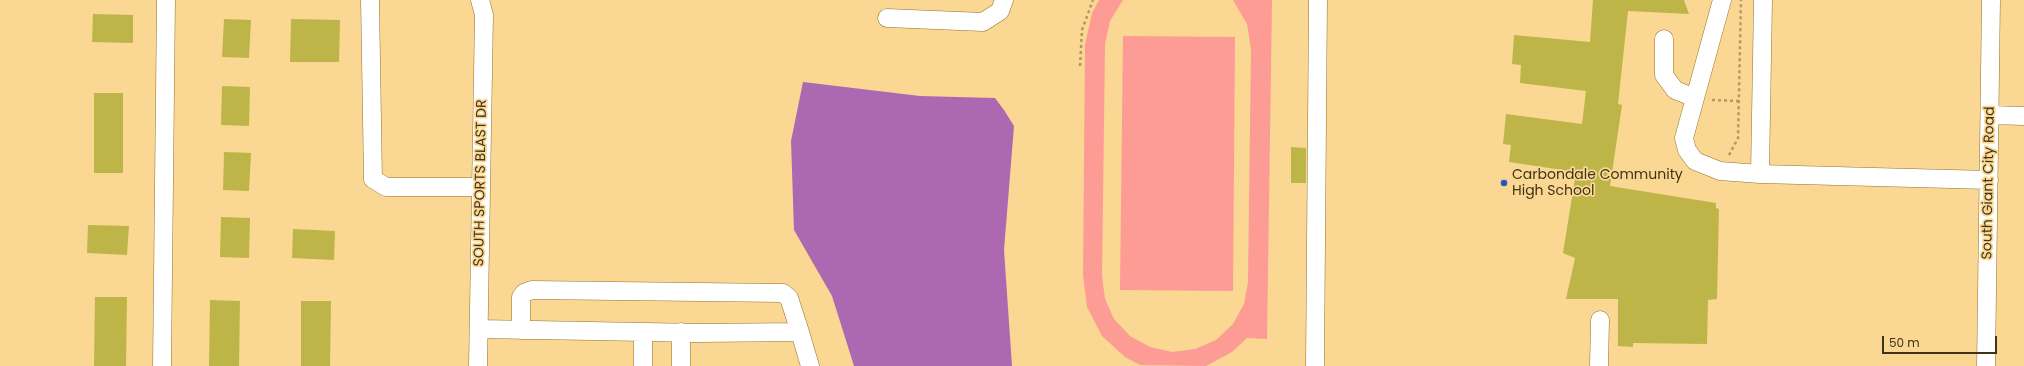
<!DOCTYPE html>
<style>
body{margin:0}
#map{position:relative;width:2024px;height:366px;overflow:hidden;background:#fad792;font-family:Poppins,sans-serif}
canvas{display:block}
.scale{position:absolute;left:1882px;top:336px;width:115px;height:18px;box-sizing:border-box;border:2px solid #403316;border-top:0;padding-left:5px;font-size:12px;line-height:14px;white-space:nowrap;color:#403316;-webkit-text-stroke:3px #fad792;paint-order:stroke}
</style>
<div id="map">
<canvas width="2024" height="366"></canvas>
<div class="scale">50 m</div>
</div>
<script>
const ctx = document.querySelector('canvas').getContext('2d');
ctx.lineJoin = 'round';
function paint(path, color) {
  ctx.fillStyle = color;
  ctx.fill(path, 'evenodd');
}
function shape(rows) {
  const path = new Path2D();
  for (const r of rows) {
    path.moveTo(r[0], r[1]);
    for (let i = 2; i < r.length; i += 2) path.lineTo(r[i], r[i + 1]);
  }
  return path;
}
function trace(path, color, width, dash) {
  ctx.strokeStyle = color;
  ctx.lineWidth = width;
  ctx.lineCap = dash ? 'butt' : 'round';
  ctx.setLineDash(dash || []);
  ctx.stroke(path);
}
function drawText(font, color, halo, rows, align = 'center') {
  ctx.font = font + ' Poppins,sans-serif';
  ctx.lineWidth = 3.5;
  ctx.setLineDash([]);
  ctx.textBaseline = 'middle';
  ctx.strokeStyle = halo;
  ctx.fillStyle = color;
  for (const [text, x, y, turn = 0] of rows) {
    ctx.save();
    ctx.translate(x, y);
    ctx.rotate((+turn || 0) * Math.PI / 180);
    ctx.textAlign = isNaN(turn) ? turn : align;
    if (halo) ctx.strokeText(text, 0, 0);
    ctx.fillText(text, 0, 0);
    ctx.restore();
  }
}
paint(shape([
 [1099,0,1123,0,1110,21,1105,44,1102,276,1105,299,1114,319,1130,336,1150,347,1172,352,1195,349,1216,340,1233,324,1244,304,1248,282,1251,49,1247,24,1233,0,1272,0,1267,339,1247,338,1232,352,1206,366,1140,365,1125,357,1102,336,1087,307,1083,275,1085,45,1092,13],
 [1123,36,1235,37,1233,291,1120,290]
]), '#fd9b95');
paint(shape([
 [803,82,920,96,995,98,1004,110,1014,126,1004,250,1012,366,854,366,832,296,794,230,791,141]
]), '#ac69b1');
paint(shape([
 [1593,0,1684,0,1689,14,1628,11,1618,104,1622,105,1610,186,1716,203,1716,208,1719,209,1717,299,1708,300,1707,344,1633,343,1633,347,1618,346,1618,299,1566,299,1575,258,1563,253,1576,172,1509,162,1511,145,1503,144,1506,114,1582,124,1586,91,1520,83,1521,65,1512,64,1514,35,1590,42],
 [93,14,133,15,133,43,92,42],
 [224,19,251,20,249,58,222,57],
 [291,19,340,20,339,62,290,62],
 [222,86,250,87,249,126,221,125],
 [94,93,123,93,123,173,94,173],
 [1291,147,1306,148,1306,183,1291,183],
 [224,152,251,153,249,191,223,190],
 [221,217,250,218,249,258,220,257],
 [88,225,129,226,127,255,87,253],
 [293,229,335,231,334,260,292,258],
 [95,297,127,297,126,366,94,366],
 [210,300,240,301,239,366,209,366],
 [301,301,331,301,330,366,301,366]
]), '#beb549');
const minor = shape([
 [370,0,373,179,386,187,481,187],
 [1722,0,1684,138,1687,150,1695,161,1720,171,1760,174,1989,180],
 [887,18,983,22,1000,11,1004,0],
 [1664,39,1664,75,1675,90,1695,98],
 [1990,115,2024,116],
 [1760,174,1763,0],
 [479,329,700,333,800,332,810,366],
 [521,330,521,297,524,293,532,290,783,293,789,298,800,332],
 [681,332,681,366],
 [162,366,166,0],
 [478,366,484,15,480,0],
 [643,366,643,332],
 [1315,366,1318,0],
 [1599,366,1600,320],
 [1986,366,1991,0]
]);
trace(minor, '#92732d', 19);
trace(shape([
 [1080,66,1082,30,1093,0],
 [1712,100,1739,101],
 [1729,155,1738,138,1741,0]
]), '#b39963', 2.5, [3, 3]);
trace(minor, '#fff', 18);
for (const [x, y, r, color] of [
 [1504,183,4,"#2954c3"]
]) {
  const dot = new Path2D();
  dot.arc(x, y, r, 0, 2 * Math.PI);
  ctx.fillStyle = color;
  ctx.fill(dot);
  trace(dot, '#fad792', 1.5);
}
drawText('14px', '#403316', '#fad792', [
 ["Carbondale Community",1512,175],
 ["High School",1512,191]
], 'left');
drawText('14px', '#403316', '#fad792', [
 ["SOUTH SPORTS BLAST DR",481,183,-89],
 ["South Giant City Road",1989,183,-89]
]);
</script>
